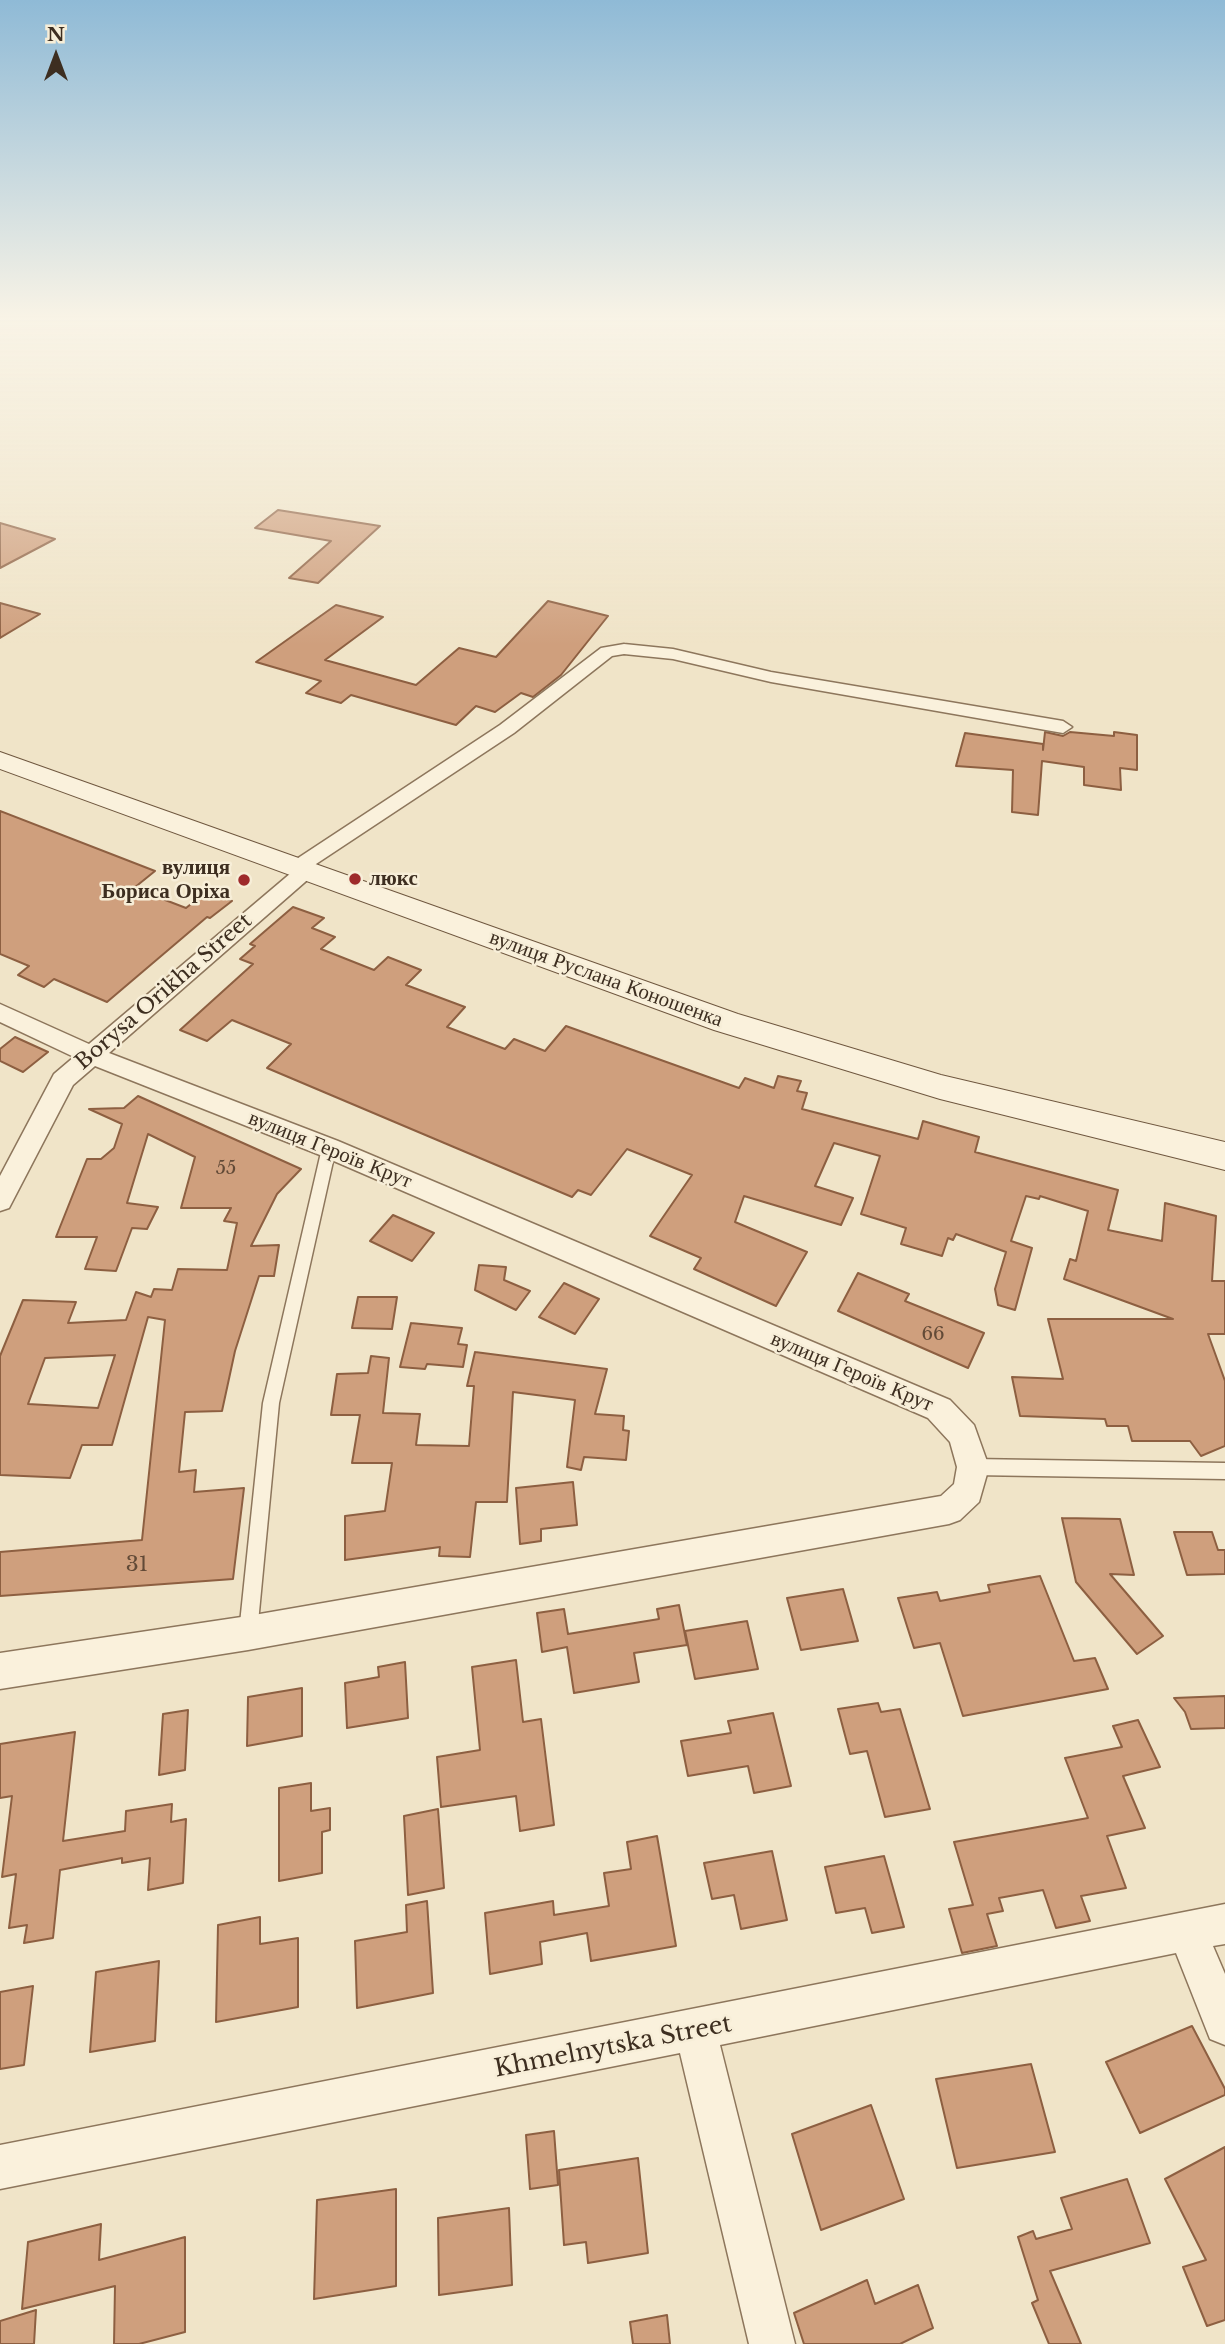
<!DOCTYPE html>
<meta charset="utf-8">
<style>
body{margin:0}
#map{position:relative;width:1225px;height:2344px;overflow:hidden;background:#f0e4c8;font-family:"Libre Baskerville",serif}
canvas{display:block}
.north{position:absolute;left:21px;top:21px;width:70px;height:70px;-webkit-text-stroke:5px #f7eed8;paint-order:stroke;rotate:0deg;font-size:19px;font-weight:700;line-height:28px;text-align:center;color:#3d2e20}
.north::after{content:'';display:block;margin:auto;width:24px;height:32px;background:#3d2e20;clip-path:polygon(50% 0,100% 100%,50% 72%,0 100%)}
</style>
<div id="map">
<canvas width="1225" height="2344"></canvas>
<div class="north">N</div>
</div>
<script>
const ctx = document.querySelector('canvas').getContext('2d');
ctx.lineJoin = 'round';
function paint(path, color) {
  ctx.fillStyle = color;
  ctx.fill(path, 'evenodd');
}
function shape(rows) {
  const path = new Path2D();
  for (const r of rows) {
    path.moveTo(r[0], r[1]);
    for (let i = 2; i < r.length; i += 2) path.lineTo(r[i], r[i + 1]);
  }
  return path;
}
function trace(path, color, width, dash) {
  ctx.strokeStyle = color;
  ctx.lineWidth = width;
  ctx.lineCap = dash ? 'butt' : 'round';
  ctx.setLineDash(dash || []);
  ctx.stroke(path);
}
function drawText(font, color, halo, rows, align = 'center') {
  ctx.font = font + ' "Libre Baskerville",serif';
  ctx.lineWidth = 5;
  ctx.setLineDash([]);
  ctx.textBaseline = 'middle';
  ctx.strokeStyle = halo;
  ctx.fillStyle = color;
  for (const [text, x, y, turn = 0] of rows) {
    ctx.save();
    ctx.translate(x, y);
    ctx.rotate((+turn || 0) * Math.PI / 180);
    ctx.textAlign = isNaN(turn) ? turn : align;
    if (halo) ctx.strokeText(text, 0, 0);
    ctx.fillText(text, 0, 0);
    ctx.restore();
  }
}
const building = shape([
 [278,510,380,526,318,583,289,578,331,541,255,528,278,510],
 [0,523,55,539,0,568,0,523],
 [548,601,608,616,561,675,533,697,521,693,495,712,476,706,456,725,351,695,341,703,306,693,321,681,256,662,336,605,383,617,325,660,416,685,459,648,496,657,548,601],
 [0,603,40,614,0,638,0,603],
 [1045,732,1063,736,1070,732,1114,736,1114,732,1137,735,1137,770,1120,768,1121,790,1084,785,1084,767,1042,761,1038,815,1012,812,1013,770,956,766,965,733,1043,744,1043,750,1045,732],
 [0,811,155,871,134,888,186,908,207,891,232,901,210,918,207,917,107,1002,54,979,44,987,18,975,29,966,0,954,0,811],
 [293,907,324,918,312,928,335,937,321,949,374,970,388,957,421,970,406,985,465,1007,447,1027,505,1049,514,1039,545,1051,566,1026,739,1088,745,1078,774,1088,778,1076,801,1081,797,1091,807,1093,802,1109,918,1139,923,1121,979,1137,975,1152,1118,1190,1108,1230,1162,1241,1165,1203,1216,1216,1212,1281,1225,1281,1225,1334,1208,1334,1225,1381,1225,1446,1201,1456,1190,1441,1132,1441,1128,1426,1107,1426,1105,1419,1020,1416,1012,1377,1063,1379,1048,1319,1173,1319,1064,1279,1070,1259,1076,1261,1088,1211,1040,1196,1039,1199,1026,1196,1011,1241,1032,1248,1015,1310,998,1305,995,1289,1006,1252,956,1234,953,1240,948,1238,942,1256,901,1244,906,1228,861,1214,880,1156,834,1143,815,1186,853,1198,841,1225,744,1196,735,1222,807,1252,776,1306,694,1269,701,1258,650,1236,692,1175,627,1149,591,1195,578,1190,572,1197,267,1068,291,1044,232,1020,207,1041,180,1030,253,964,240,959,255,946,250,944,293,907],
 [15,1037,48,1052,23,1072,0,1061,0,1049,15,1037],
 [138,1096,301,1169,277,1194,251,1246,279,1245,274,1276,259,1276,235,1351,222,1411,185,1412,179,1472,196,1470,194,1492,244,1488,233,1579,0,1596,0,1552,142,1540,165,1320,148,1317,112,1445,82,1445,70,1478,0,1475,0,1356,23,1300,76,1302,68,1323,126,1320,136,1292,151,1297,154,1289,172,1290,178,1269,227,1270,237,1223,224,1221,231,1208,181,1208,195,1157,148,1134,127,1203,158,1207,147,1229,132,1228,116,1271,85,1269,97,1237,56,1237,87,1159,101,1159,114,1148,122,1124,89,1109,124,1108,138,1096],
 [115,1355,98,1408,28,1404,45,1358,115,1355],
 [393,1215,434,1233,412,1261,370,1241,393,1215],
 [479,1265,506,1267,504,1280,530,1291,516,1310,475,1290,479,1265],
 [858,1273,909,1294,905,1301,984,1333,968,1368,838,1311,858,1273],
 [564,1283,599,1299,575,1334,539,1317,564,1283],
 [358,1297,397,1297,392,1329,352,1328,358,1297],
 [411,1323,462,1328,458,1344,467,1345,463,1367,427,1364,425,1369,400,1367,411,1323],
 [475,1352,607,1369,595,1414,624,1416,623,1430,629,1431,626,1460,584,1457,581,1470,567,1467,575,1400,513,1392,507,1502,476,1502,470,1557,439,1556,440,1547,345,1560,345,1516,385,1511,392,1463,352,1463,360,1415,331,1415,337,1374,368,1373,371,1356,389,1358,383,1413,420,1414,416,1445,469,1446,474,1386,467,1386,475,1352],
 [573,1482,577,1525,541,1529,541,1541,520,1544,516,1488,573,1482],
 [1062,1518,1120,1519,1134,1575,1110,1574,1163,1636,1137,1654,1076,1582,1062,1518],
 [1174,1532,1212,1532,1218,1550,1225,1550,1225,1574,1187,1575,1174,1532],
 [1040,1576,1074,1661,1095,1658,1108,1689,963,1716,940,1643,914,1648,898,1598,937,1592,940,1601,990,1592,988,1585,1040,1576],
 [843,1589,858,1641,801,1650,787,1598,843,1589],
 [679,1605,687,1645,634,1653,639,1682,574,1693,567,1647,542,1652,537,1613,564,1609,568,1634,659,1619,657,1609,679,1605],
 [747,1621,758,1669,695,1679,685,1631,747,1621],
 [516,1660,523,1722,541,1719,554,1825,520,1831,516,1796,441,1807,437,1757,480,1750,472,1667,516,1660],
 [405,1662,408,1718,347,1728,345,1683,379,1677,378,1667,405,1662],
 [302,1688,302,1736,247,1746,248,1697,302,1688],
 [1225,1696,1225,1728,1191,1729,1185,1712,1174,1698,1225,1696],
 [878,1703,881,1712,900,1709,930,1809,885,1817,867,1751,850,1754,838,1709,878,1703],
 [188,1710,185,1770,159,1775,163,1714,188,1710],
 [773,1713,791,1786,754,1793,748,1766,688,1776,681,1741,731,1733,728,1721,773,1713],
 [1138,1720,1160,1767,1123,1776,1145,1828,1107,1836,1126,1888,1081,1896,1090,1921,1056,1928,1043,1890,999,1898,1003,1911,987,1914,997,1946,962,1953,949,1909,973,1905,954,1842,1088,1818,1065,1758,1122,1747,1113,1726,1138,1720],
 [75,1732,63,1841,125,1831,126,1811,172,1804,171,1822,186,1819,183,1883,148,1890,150,1858,122,1863,122,1858,60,1870,53,1938,24,1943,27,1925,9,1928,16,1874,2,1877,12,1796,0,1798,0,1744,75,1732],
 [311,1783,311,1811,330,1808,330,1830,322,1832,322,1873,279,1881,279,1788,311,1783],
 [438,1809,444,1888,408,1895,404,1816,438,1809],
 [657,1836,676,1946,591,1961,587,1933,540,1942,542,1964,490,1974,485,1913,553,1901,554,1915,609,1906,604,1873,631,1869,627,1842,657,1836],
 [772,1851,787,1920,741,1929,734,1895,712,1899,704,1863,772,1851],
 [884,1856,904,1927,872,1933,865,1908,836,1913,825,1867,884,1856],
 [427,1901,433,1993,357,2008,355,1941,407,1932,406,1905,427,1901],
 [260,1917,260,1944,298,1938,298,2007,216,2022,218,1925,260,1917],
 [159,1961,155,2041,90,2052,96,1972,159,1961],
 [33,1986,24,2065,0,2069,0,1992,33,1986],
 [1192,2026,1225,2089,1225,2095,1140,2133,1106,2062,1192,2026],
 [1031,2064,1055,2152,957,2168,936,2079,1031,2064],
 [871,2105,904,2199,821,2230,792,2134,871,2105],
 [554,2131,558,2185,530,2189,526,2135,554,2131],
 [1225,2147,1225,2320,1207,2326,1183,2267,1206,2260,1165,2179,1225,2147],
 [638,2158,648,2253,588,2263,586,2242,564,2245,559,2170,638,2158],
 [1127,2179,1150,2243,1050,2271,1081,2344,1049,2344,1032,2303,1038,2300,1018,2237,1033,2231,1036,2239,1072,2229,1061,2198,1127,2179],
 [396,2189,396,2286,314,2299,317,2200,396,2189],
 [509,2208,512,2285,439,2295,438,2218,509,2208],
 [101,2224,99,2260,185,2237,185,2332,139,2344,114,2344,115,2286,22,2309,28,2242,101,2224],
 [867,2280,875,2304,918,2285,933,2328,900,2344,804,2344,794,2313,867,2280],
 [36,2310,34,2344,0,2344,0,2321,36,2310],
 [667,2315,670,2344,633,2344,630,2322,667,2315]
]);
paint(building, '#cf9f7d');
trace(building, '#8d5f41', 2);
const lane = shape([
 [329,1143,336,1148,279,1403,257,1633,254,1639,248,1642,242,1639,239,1633,263,1403,322,1148,329,1143],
 [973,1459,1225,1463,1225,1479,973,1475,967,1472,965,1467,967,1462,973,1459]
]);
const street = shape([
 [624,644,673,649,771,672,1063,721,1072,727,1063,733,771,682,673,659,624,654,612,656,514,733,313,866,316,871,313,875,109,1053,338,1141,950,1400,974,1425,989,1467,979,1502,960,1520,949,1524,248,1650,0,1689,0,1653,248,1616,941,1496,954,1484,957,1467,950,1442,928,1418,320,1155,95,1066,73,1085,9,1208,0,1211,0,1176,54,1074,74,1057,0,1022,0,1004,89,1044,291,873,286,868,289,864,500,725,601,648,624,644],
 [1225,1904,1225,1944,1213,1946,1225,1974,1225,2045,1210,2039,1176,1953,720,2045,795,2344,749,2344,680,2053,0,2189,0,2145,1225,1904]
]);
const secondary = shape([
 [0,752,738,1014,941,1075,1225,1142,1225,1170,940,1099,714,1030,0,769,0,752]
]);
trace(lane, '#8d765c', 3);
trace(street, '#8d765c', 3);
trace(secondary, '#6f573f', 2);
paint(lane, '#faf1dc');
paint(street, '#faf1dc');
paint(secondary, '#faf1dc');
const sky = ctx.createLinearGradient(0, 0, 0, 645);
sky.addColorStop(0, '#8fbad6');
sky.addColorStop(0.49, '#f8f3e6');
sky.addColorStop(1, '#f8f3e600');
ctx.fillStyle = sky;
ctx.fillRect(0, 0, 1225, 645);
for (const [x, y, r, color] of [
 [355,879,7,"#9e2a2b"],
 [244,880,7,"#9e2a2b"]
]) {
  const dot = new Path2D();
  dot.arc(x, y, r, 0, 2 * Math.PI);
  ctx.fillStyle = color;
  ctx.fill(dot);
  trace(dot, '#f7eed8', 2.5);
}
drawText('18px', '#624a37', null, [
 ["55",226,1169],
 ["66",933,1335]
]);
drawText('bold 21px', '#3d2e20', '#f7eed8', [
 ["вулиця",230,868],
 ["Бориса Оріха",230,892],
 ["люкс",369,879,"left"]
], 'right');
drawText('21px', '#3d2e20', '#f7eed8', [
 ["вулиця Руслана Коношенка",606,979,20],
 ["Borysa Orikha Street",164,992,-41],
 ["вулиця Героїв Крут",330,1150,22],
 ["вулиця Героїв Крут",852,1372,23]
]);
drawText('21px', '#624a37', null, [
 ["31",137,1565]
]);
drawText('24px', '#3d2e20', '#f7eed8', [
 ["Khmelnytska Street",613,2047,-11]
]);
</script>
